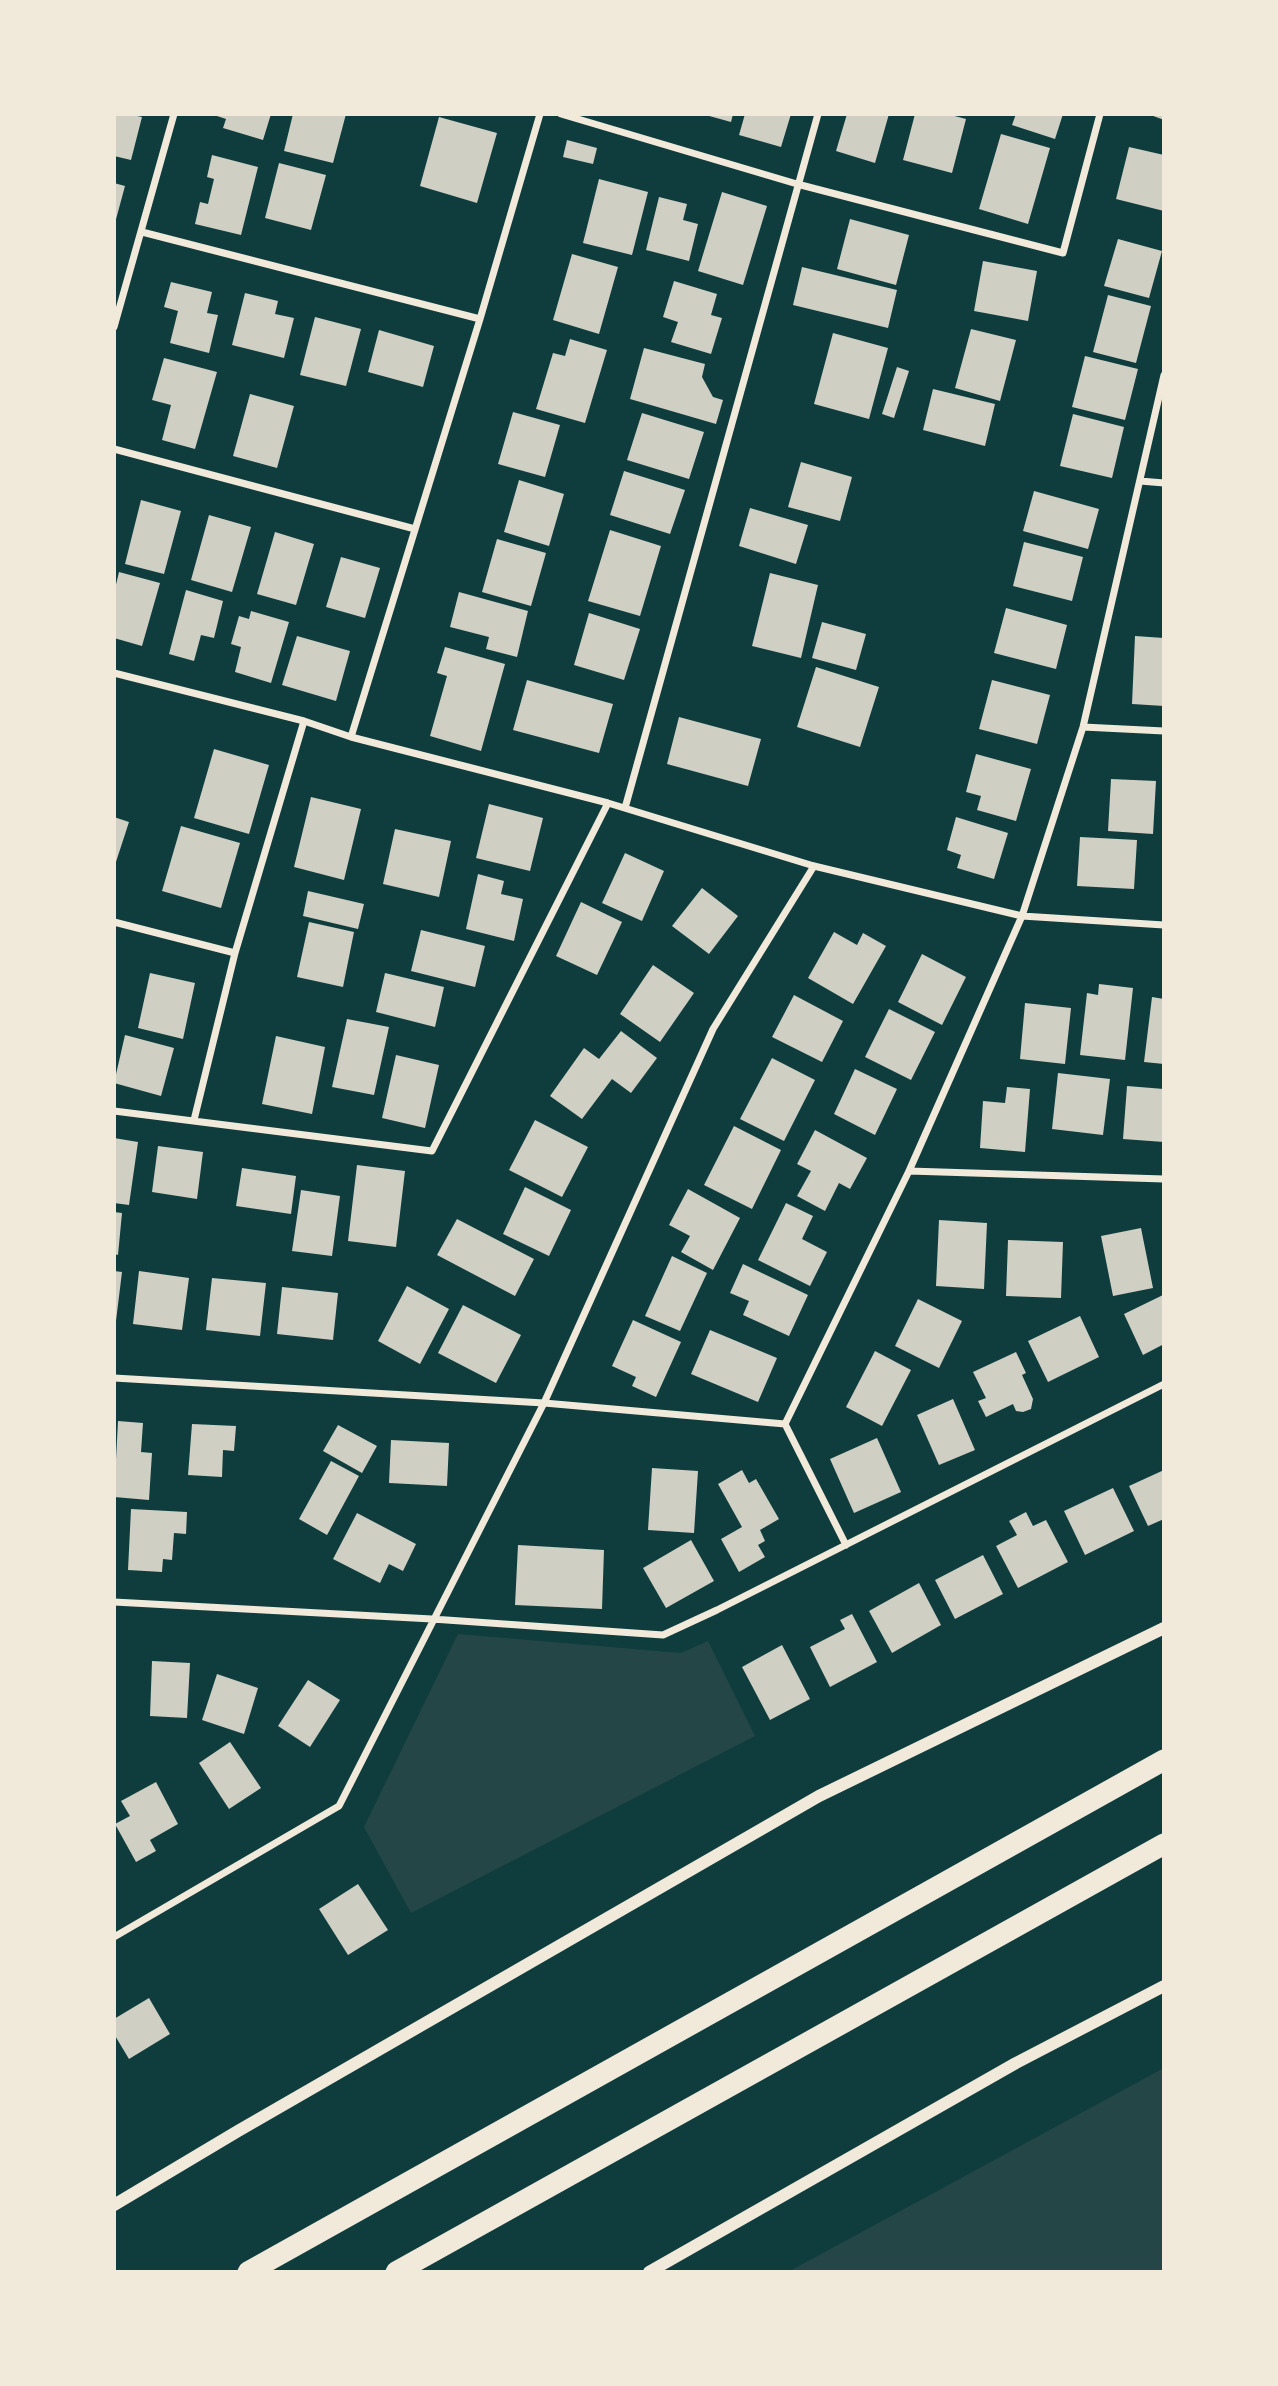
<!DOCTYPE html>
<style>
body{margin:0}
#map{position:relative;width:1278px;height:2386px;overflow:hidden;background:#0f3d3e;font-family:Figtree,sans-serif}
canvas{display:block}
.frame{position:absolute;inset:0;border:116px solid #f1e9da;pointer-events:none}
</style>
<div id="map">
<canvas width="1278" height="2386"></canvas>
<div class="frame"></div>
</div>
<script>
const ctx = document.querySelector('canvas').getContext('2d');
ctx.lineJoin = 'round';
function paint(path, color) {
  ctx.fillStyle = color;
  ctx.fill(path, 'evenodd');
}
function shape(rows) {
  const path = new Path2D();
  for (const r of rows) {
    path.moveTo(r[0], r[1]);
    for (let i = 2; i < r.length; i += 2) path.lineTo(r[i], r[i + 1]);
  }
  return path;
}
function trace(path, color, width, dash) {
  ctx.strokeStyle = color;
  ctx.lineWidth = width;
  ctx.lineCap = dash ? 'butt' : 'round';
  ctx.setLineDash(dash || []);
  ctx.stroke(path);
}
paint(shape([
 [458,1634,681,1653,708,1641,755,1736,411,1913,364,1827],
 [1164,2068,1164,2272,788,2272]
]), '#244646');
paint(shape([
 [114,114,127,114,142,117,131,160,114,156],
 [211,114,271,114,263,140,223,128,226,119],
 [293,114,346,114,333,163,284,151],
 [702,114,733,114,731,122],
 [745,114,791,114,781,147,739,135],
 [847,114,889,114,875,163,836,151],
 [915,114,947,114,966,119,952,173,903,160],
 [1016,114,1063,114,1055,139,1012,125],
 [1148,114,1164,114,1164,120],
 [439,117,497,133,477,203,420,186],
 [1001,134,1050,148,1028,224,979,209],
 [567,140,597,148,593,164,563,157],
 [1129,147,1164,155,1164,211,1116,199],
 [212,155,258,167,241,235,195,224,200,202,208,204,214,179,207,177],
 [279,163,326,175,311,230,265,218],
 [599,179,648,192,632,255,583,243],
 [114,183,125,186,115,223,114,223],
 [722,192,767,206,743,285,698,271],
 [659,197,687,204,683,220,698,224,689,261,646,250],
 [850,219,909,235,896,285,837,269],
 [1118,239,1162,251,1149,298,1104,286],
 [572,254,618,267,599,334,553,320],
 [983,261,1037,271,1028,321,974,311],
 [802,267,897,290,888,328,793,305],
 [674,281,717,294,711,315,722,318,711,354,671,342,678,322,663,317],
 [171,282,212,292,207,313,218,315,209,353,170,343,178,311,164,307],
 [245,293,278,301,275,314,294,318,284,358,232,345],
 [1108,295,1151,306,1136,363,1093,352],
 [315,317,361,329,346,386,300,375],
 [971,329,1016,340,1000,401,955,388],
 [379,330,434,346,423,387,368,372],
 [833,333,888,348,869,419,814,404],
 [570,339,607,350,585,423,536,409,553,353,565,356],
 [644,348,705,364,702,377,713,397,723,400,716,424,630,399],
 [1085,356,1138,369,1125,420,1072,407],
 [164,358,217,372,195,449,162,440,171,405,152,400],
 [897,367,909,371,894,418,882,414],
 [933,389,995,404,985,446,923,430],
 [250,394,294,406,277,468,233,456],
 [513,412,560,425,545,477,498,464],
 [642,413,704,432,689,479,627,460],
 [1073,414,1124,427,1112,478,1060,466],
 [801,462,852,477,840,521,788,507],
 [624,471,685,490,670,534,610,515],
 [519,480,564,494,549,546,504,532],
 [1034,491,1099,509,1088,549,1023,531],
 [141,500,181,511,164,574,125,564],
 [750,508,808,525,796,564,739,546],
 [209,515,251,527,232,592,191,580],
 [610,530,661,546,640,616,588,601],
 [275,532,314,544,296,605,257,594],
 [497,539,546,553,531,606,482,592],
 [1024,542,1083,557,1072,601,1013,586],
 [341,557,380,568,365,618,326,607],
 [119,572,160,583,142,646,114,638,114,593],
 [770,573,818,585,801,658,752,646],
 [186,590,223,601,214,638,201,635,194,661,169,654],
 [459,592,528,611,517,657,486,649,489,637,450,627],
 [1006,608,1067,625,1056,669,994,653],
 [251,611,289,622,271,683,235,672,241,647,231,644,239,616,249,619],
 [589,613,640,629,624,680,574,665],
 [822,622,866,634,856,670,812,658],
 [297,636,350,651,336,701,282,685],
 [1135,636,1164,638,1164,706,1132,704],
 [445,647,505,664,481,751,430,736,447,676,437,673],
 [816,667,879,687,860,747,797,727],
 [527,680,613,704,599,753,513,730],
 [992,680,1050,695,1037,744,979,729],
 [679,717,761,739,748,786,667,764],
 [214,749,269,765,249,834,194,818],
 [976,754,1031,769,1016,821,977,810,981,796,966,792],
 [1111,779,1156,781,1153,834,1108,831],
 [311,797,361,809,344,880,294,867],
 [489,804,543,818,530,871,476,858],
 [114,817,129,822,114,868],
 [956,817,1008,833,994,879,957,868,961,855,947,850],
 [181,826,240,843,221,908,162,891],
 [395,829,451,841,439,897,383,884],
 [1080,837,1137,840,1134,889,1077,886],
 [625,853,664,871,642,921,602,903],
 [478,874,504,881,501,894,523,899,514,941,466,929],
 [702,888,738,916,709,954,672,926],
 [308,891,364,904,358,929,303,916],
 [581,902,622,922,597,975,556,956],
 [309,922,354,932,343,987,297,977],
 [421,930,485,946,475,987,411,971],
 [834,932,857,945,863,933,886,946,853,1004,808,978],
 [922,954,966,977,942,1025,898,1002],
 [653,965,694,993,660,1042,620,1014],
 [150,973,195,983,183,1039,138,1028],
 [385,973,444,987,435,1027,376,1012],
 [1099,984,1133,988,1125,1060,1080,1055,1087,993,1098,995],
 [794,995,843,1021,822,1062,772,1037],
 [1152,997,1164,999,1164,1064,1144,1062],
 [1025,1003,1071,1008,1065,1064,1020,1059],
 [889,1009,935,1032,911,1080,865,1057],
 [347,1019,389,1027,374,1095,332,1087],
 [621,1031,657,1058,631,1093,612,1079,582,1119,550,1096,584,1048,599,1059],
 [125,1035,174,1048,161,1096,114,1083],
 [276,1036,325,1047,312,1114,262,1104],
 [396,1055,439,1065,425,1128,382,1118],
 [772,1058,815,1080,784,1141,740,1119],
 [855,1069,897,1089,875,1135,834,1114],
 [1058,1073,1110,1079,1103,1135,1052,1129],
 [1127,1086,1164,1089,1164,1142,1123,1139],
 [1007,1087,1030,1089,1025,1152,980,1148,983,1101,1005,1103],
 [535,1120,588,1147,562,1197,509,1170],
 [734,1126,781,1150,752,1209,704,1185],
 [815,1130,867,1158,850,1189,839,1183,825,1211,797,1196,811,1171,797,1164],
 [114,1138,138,1142,129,1205,114,1203],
 [158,1146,203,1152,197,1199,152,1192],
 [357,1165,405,1171,396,1247,348,1241],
 [242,1168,296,1176,291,1214,236,1206],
 [525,1187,571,1210,549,1256,503,1234],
 [688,1189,740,1218,713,1270,681,1252,690,1236,669,1225],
 [301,1190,340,1196,332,1256,292,1251],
 [786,1203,813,1216,802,1239,827,1252,810,1286,758,1260],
 [114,1212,122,1213,118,1255,114,1254],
 [457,1219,534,1259,515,1296,437,1255],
 [939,1220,987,1223,984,1289,936,1286],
 [1141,1228,1153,1288,1113,1296,1101,1236],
 [1008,1240,1063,1242,1061,1298,1006,1296],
 [672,1256,707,1273,680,1331,645,1316],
 [743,1264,808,1295,789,1336,743,1315,749,1301,730,1293],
 [114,1271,122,1272,115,1329,114,1328],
 [139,1271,189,1278,182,1330,133,1324],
 [212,1278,266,1283,260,1336,206,1330],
 [407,1286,449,1309,420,1364,378,1341],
 [282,1287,338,1293,333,1340,277,1334],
 [1163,1295,1164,1344,1143,1355,1124,1314],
 [918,1299,962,1321,939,1368,895,1346],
 [463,1305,521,1335,496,1383,438,1353],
 [1080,1316,1099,1357,1048,1382,1028,1341],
 [633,1320,681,1342,656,1397,632,1386,636,1377,612,1366],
 [710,1330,777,1358,758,1402,691,1374],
 [875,1351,911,1370,882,1426,846,1407],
 [1016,1352,1026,1373,1022,1375,1033,1399,1031,1409,1023,1412,1016,1411,1013,1404,986,1417,978,1401,986,1398,973,1372],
 [953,1399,975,1450,939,1465,917,1415],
 [118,1421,143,1423,141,1452,152,1453,149,1500,114,1497],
 [192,1424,236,1426,234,1451,223,1450,222,1477,188,1475],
 [338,1425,377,1446,362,1473,323,1451],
 [877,1438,901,1492,854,1513,830,1459],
 [391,1440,449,1443,447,1486,389,1483],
 [331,1461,359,1476,327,1535,299,1519],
 [652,1468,698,1471,694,1533,648,1530],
 [742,1470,749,1483,756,1479,779,1519,760,1530,765,1541,758,1545,765,1557,739,1572,721,1539,742,1527,718,1484],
 [1164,1470,1164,1519,1148,1526,1129,1486],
 [1113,1488,1134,1531,1085,1555,1064,1511],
 [131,1509,187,1512,186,1534,174,1533,172,1560,163,1559,162,1572,128,1570],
 [1026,1512,1033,1526,1046,1520,1068,1562,1018,1588,996,1546,1017,1535,1009,1521],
 [357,1513,416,1544,403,1571,389,1564,380,1583,333,1559],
 [691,1540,714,1581,666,1608,643,1568],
 [518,1545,604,1550,602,1609,515,1605],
 [983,1555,1003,1594,955,1619,935,1580],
 [919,1583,941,1625,892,1653,869,1611],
 [852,1614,877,1662,830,1687,810,1647,845,1629,840,1620],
 [782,1645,810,1699,770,1720,742,1667],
 [152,1661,190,1663,187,1718,150,1716],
 [217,1674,258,1688,244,1734,202,1720],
 [308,1680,340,1700,310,1747,278,1726],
 [230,1742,261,1788,229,1809,199,1763],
 [156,1782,178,1824,150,1840,156,1851,136,1862,115,1824,130,1816,121,1801],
 [358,1884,388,1930,348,1955,319,1909],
 [149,1998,170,2034,129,2059,114,2034,114,2019]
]), '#cfcfc3');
trace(shape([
 [561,114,797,184,1063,253,1100,114],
 [142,232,480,319],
 [114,327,174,114],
 [114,449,415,529],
 [1140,481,1164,483],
 [114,673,304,721,351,737,608,803,814,866,1022,916,1164,925],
 [1083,727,1164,731],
 [351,737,480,319,540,114],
 [625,808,818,114],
 [114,922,235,953],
 [114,1111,432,1151,608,803],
 [194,1120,235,953,304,721],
 [909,1171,1164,1179],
 [114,1378,544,1403,785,1424],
 [846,1545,785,1424,909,1171,1022,916,1083,727,1164,375],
 [114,1602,432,1619,663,1635,717,1610,1164,1384],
 [114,1937,339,1806,544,1403,713,1029,814,866]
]), '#f1e9da', 7);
trace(shape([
 [114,2205,238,2131,819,1796,1164,1628],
 [649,2272,1016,2063,1164,1986]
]), '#f1e9da', 12);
trace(shape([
 [248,2272,1164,1760],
 [396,2272,1164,1844]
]), '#f1e9da', 21);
</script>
